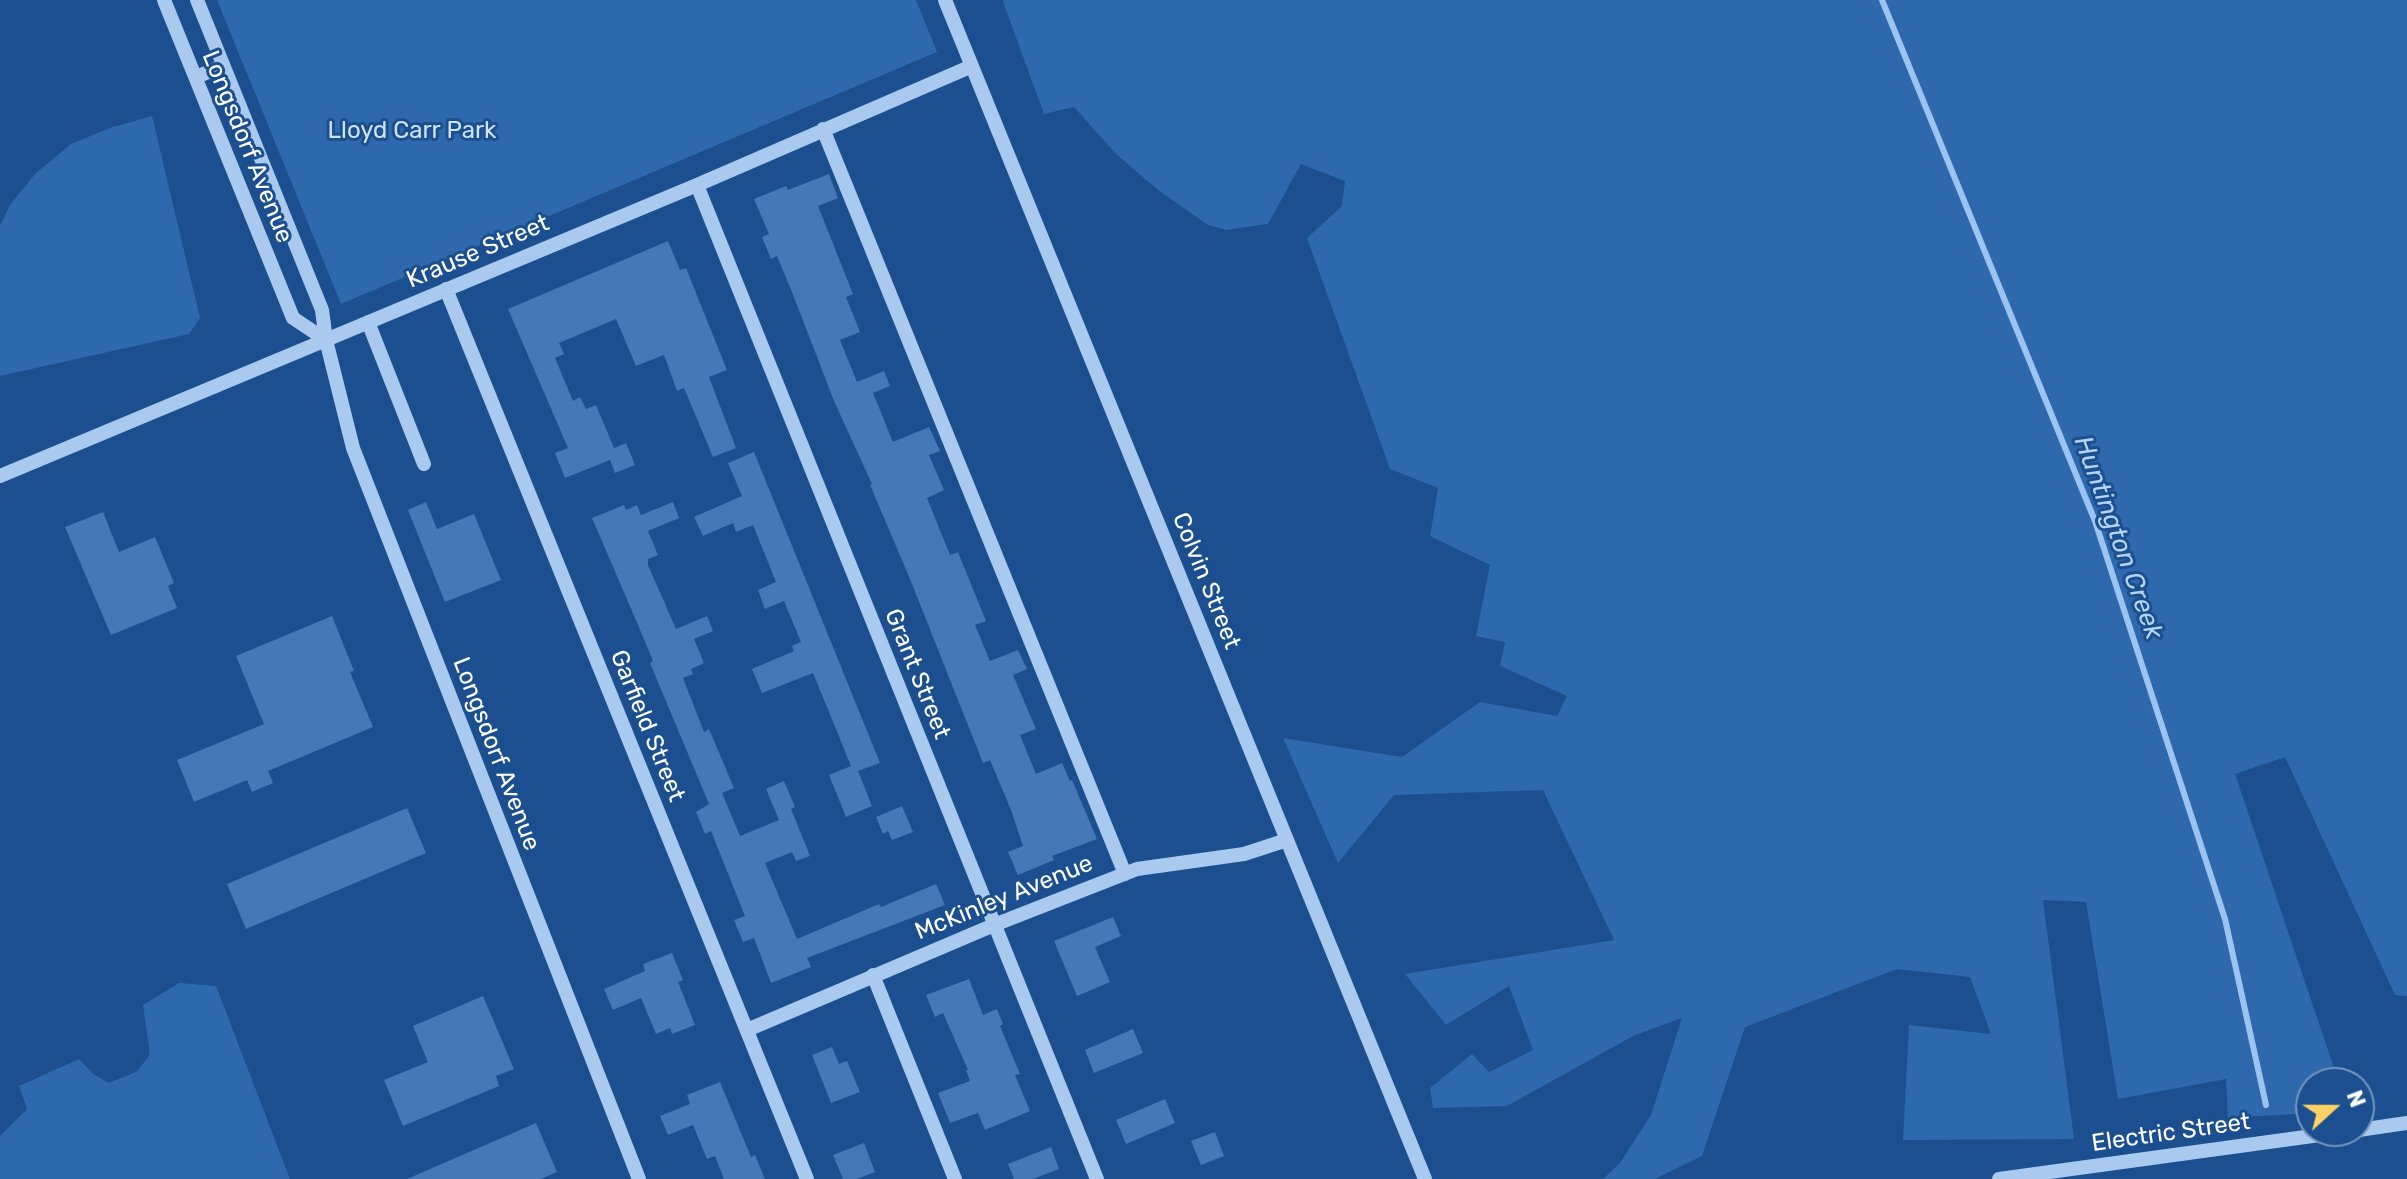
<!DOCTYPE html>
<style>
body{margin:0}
#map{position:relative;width:2407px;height:1179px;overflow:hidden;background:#1b4f8f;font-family:Rubik,sans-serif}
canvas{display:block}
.north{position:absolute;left:2295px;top:1067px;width:80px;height:80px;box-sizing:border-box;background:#1b4f8f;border:2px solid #7695bc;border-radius:50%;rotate:69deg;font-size:22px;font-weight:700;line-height:32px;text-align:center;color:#fff}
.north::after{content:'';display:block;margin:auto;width:28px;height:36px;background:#ffd166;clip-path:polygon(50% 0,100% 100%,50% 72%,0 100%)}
</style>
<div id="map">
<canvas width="2407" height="1179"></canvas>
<div class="north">N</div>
</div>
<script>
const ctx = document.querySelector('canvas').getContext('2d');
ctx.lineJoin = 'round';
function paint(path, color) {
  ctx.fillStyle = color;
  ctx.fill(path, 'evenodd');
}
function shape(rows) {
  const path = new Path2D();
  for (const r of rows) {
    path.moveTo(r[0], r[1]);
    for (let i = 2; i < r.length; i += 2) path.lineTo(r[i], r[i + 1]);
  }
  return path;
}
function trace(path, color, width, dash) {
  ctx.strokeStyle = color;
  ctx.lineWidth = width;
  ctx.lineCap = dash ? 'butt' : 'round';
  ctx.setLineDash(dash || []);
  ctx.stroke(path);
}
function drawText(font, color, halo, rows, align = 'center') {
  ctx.font = font + ' Rubik,sans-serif';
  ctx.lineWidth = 6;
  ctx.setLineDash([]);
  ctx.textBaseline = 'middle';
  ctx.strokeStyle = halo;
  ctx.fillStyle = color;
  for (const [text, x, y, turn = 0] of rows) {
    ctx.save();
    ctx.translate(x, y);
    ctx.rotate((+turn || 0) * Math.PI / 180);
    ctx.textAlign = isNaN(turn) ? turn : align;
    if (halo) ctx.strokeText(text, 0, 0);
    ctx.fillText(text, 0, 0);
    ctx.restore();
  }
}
paint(shape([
 [217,0,916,0,937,52,341,304],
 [1004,0,2407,0,2407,996,2395,995,2285,757,2235,774,2339,1083,2311,1083,2311,1113,2228,1118,2226,1079,2118,1099,2086,902,2043,900,2074,1139,1903,1140,1909,1025,1991,1034,1970,977,1897,969,1745,1027,1702,1156,1655,1179,1603,1179,1620,1163,1651,1115,1682,1018,1635,1035,1507,1106,1433,1108,1430,1088,1472,1054,1489,1072,1533,1050,1509,986,1446,1025,1405,974,1614,940,1543,790,1394,795,1338,863,1283,738,1402,757,1480,702,1557,716,1567,696,1500,666,1505,642,1476,636,1490,565,1430,536,1438,488,1390,469,1307,238,1342,206,1345,181,1301,164,1268,224,1226,230,1208,225,1158,190,1116,154,1074,107,1044,114,1003,2],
 [152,116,200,318,189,334,0,376,0,226,10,205,35,174,71,144,110,128],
 [179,983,216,986,290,1179,0,1179,0,1136,27,1109,19,1086,79,1059,93,1074,109,1083,136,1072,150,1055,143,1005]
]), '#2e69ad');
trace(shape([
 [1882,0,2095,521,2225,919,2266,1105]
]), '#9cc4f0', 6);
paint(shape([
 [829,174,838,198,818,206,853,294,846,297,860,332,840,340,857,382,884,371,890,386,873,393,893,442,929,427,940,451,929,455,944,490,927,498,950,555,958,552,986,621,975,625,990,661,1018,650,1027,669,1013,675,1036,729,1020,735,1036,774,1062,763,1070,781,1072,780,1097,839,1052,856,1054,860,1018,875,1008,852,1023,846,1011,810,990,760,983,763,910,579,870,485,872,484,834,401,792,292,777,256,771,259,762,237,769,234,754,199,786,186,788,190],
 [668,241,680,270,686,268,727,370,709,377,736,448,713,457,684,388,677,391,664,355,636,366,616,319,559,343,564,354,555,358,573,401,580,397,586,409,596,405,614,448,626,443,635,465,615,473,610,460,565,478,555,453,568,448,508,309],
 [754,452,880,763,858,771,872,806,846,817,829,775,851,766,813,673,762,693,752,669,794,651,792,646,801,642,784,601,765,609,758,590,776,582,753,525,736,532,733,523,703,536,694,517,742,496,728,463],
 [426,502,437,529,474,514,501,580,445,602,408,510],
 [673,502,679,518,648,531,658,555,648,559,648,565,676,629,707,616,713,631,694,639,704,663,691,669,693,674,683,678,704,732,709,729,734,788,722,793,740,836,779,820,766,789,784,781,795,807,791,809,810,856,796,861,792,852,765,863,797,939,879,904,881,907,936,884,945,905,807,958,811,967,771,983,754,938,743,942,734,920,745,916,711,831,705,834,696,812,709,804,650,663,653,661,638,625,592,518,624,505,626,510,637,505,641,515],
 [103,512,119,552,155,537,174,583,168,586,177,608,111,635,65,527],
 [332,616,354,671,350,672,373,727,268,771,273,783,252,792,247,780,194,802,177,760,264,724,236,656],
 [902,806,913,832,892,840,888,831,883,834,876,817],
 [407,808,426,853,246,929,227,884],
 [1113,917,1121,936,1095,947,1110,982,1077,996,1054,941],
 [672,953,683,980,678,982,695,1025,672,1034,670,1028,656,1034,641,998,613,1010,604,989,645,971,643,964],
 [969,979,983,1015,997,1009,1003,1024,1000,1026,1020,1074,1015,1075,1030,1111,985,1130,978,1113,950,1123,938,1093,970,1081,966,1070,968,1070,943,1013,935,1017,926,995],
 [483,996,514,1069,496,1076,499,1086,403,1126,384,1080,428,1062,413,1026],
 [1133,1029,1143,1053,1094,1073,1085,1050],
 [832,1047,839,1064,847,1061,860,1092,831,1103,812,1055],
 [720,1082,751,1157,755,1155,765,1179,724,1179,715,1156,707,1159,693,1125,668,1135,660,1116,690,1104,687,1095],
 [1165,1099,1175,1123,1126,1144,1116,1120],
 [536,1123,557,1172,541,1179,407,1179],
 [1215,1132,1224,1156,1201,1165,1191,1141],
 [864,1143,875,1172,857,1179,843,1179,833,1155],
 [1051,1147,1059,1169,1033,1179,1014,1179,1008,1164]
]), '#4478b7');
trace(shape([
 [164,0,293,318,326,340],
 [197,0,322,310,326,340,353,448,639,1179],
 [945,0,1425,1179],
 [196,77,223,66],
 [823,129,1125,874],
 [697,185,1097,1179],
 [446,289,807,1179],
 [368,322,424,464],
 [0,476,697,185,972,66],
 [873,975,955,1179],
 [747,1030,994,925,1137,869,1244,854,1287,840],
 [2359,1130,2407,1123],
 [1999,1179,2349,1131]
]), '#a9c9ee', 14);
drawText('24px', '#cfe3fa', '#1b4f8f', [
 ["Lloyd Carr Park",412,131]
]);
drawText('24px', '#fff', '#1b4f8f', [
 ["Longsdorf Avenue",247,147,68],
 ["Krause Street",478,252,-23],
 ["Colvin Street",1206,581,68],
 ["Grant Street",917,674,68],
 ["Garfield Street",647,726,68],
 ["Longsdorf Avenue",496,754,69],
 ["McKinley Avenue",1004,898,-22],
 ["Electric Street",2171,1133,-8]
]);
drawText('italic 26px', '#b5d3f5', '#1b4f8f', [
 ["Huntington Creek",2118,538,70]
]);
</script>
